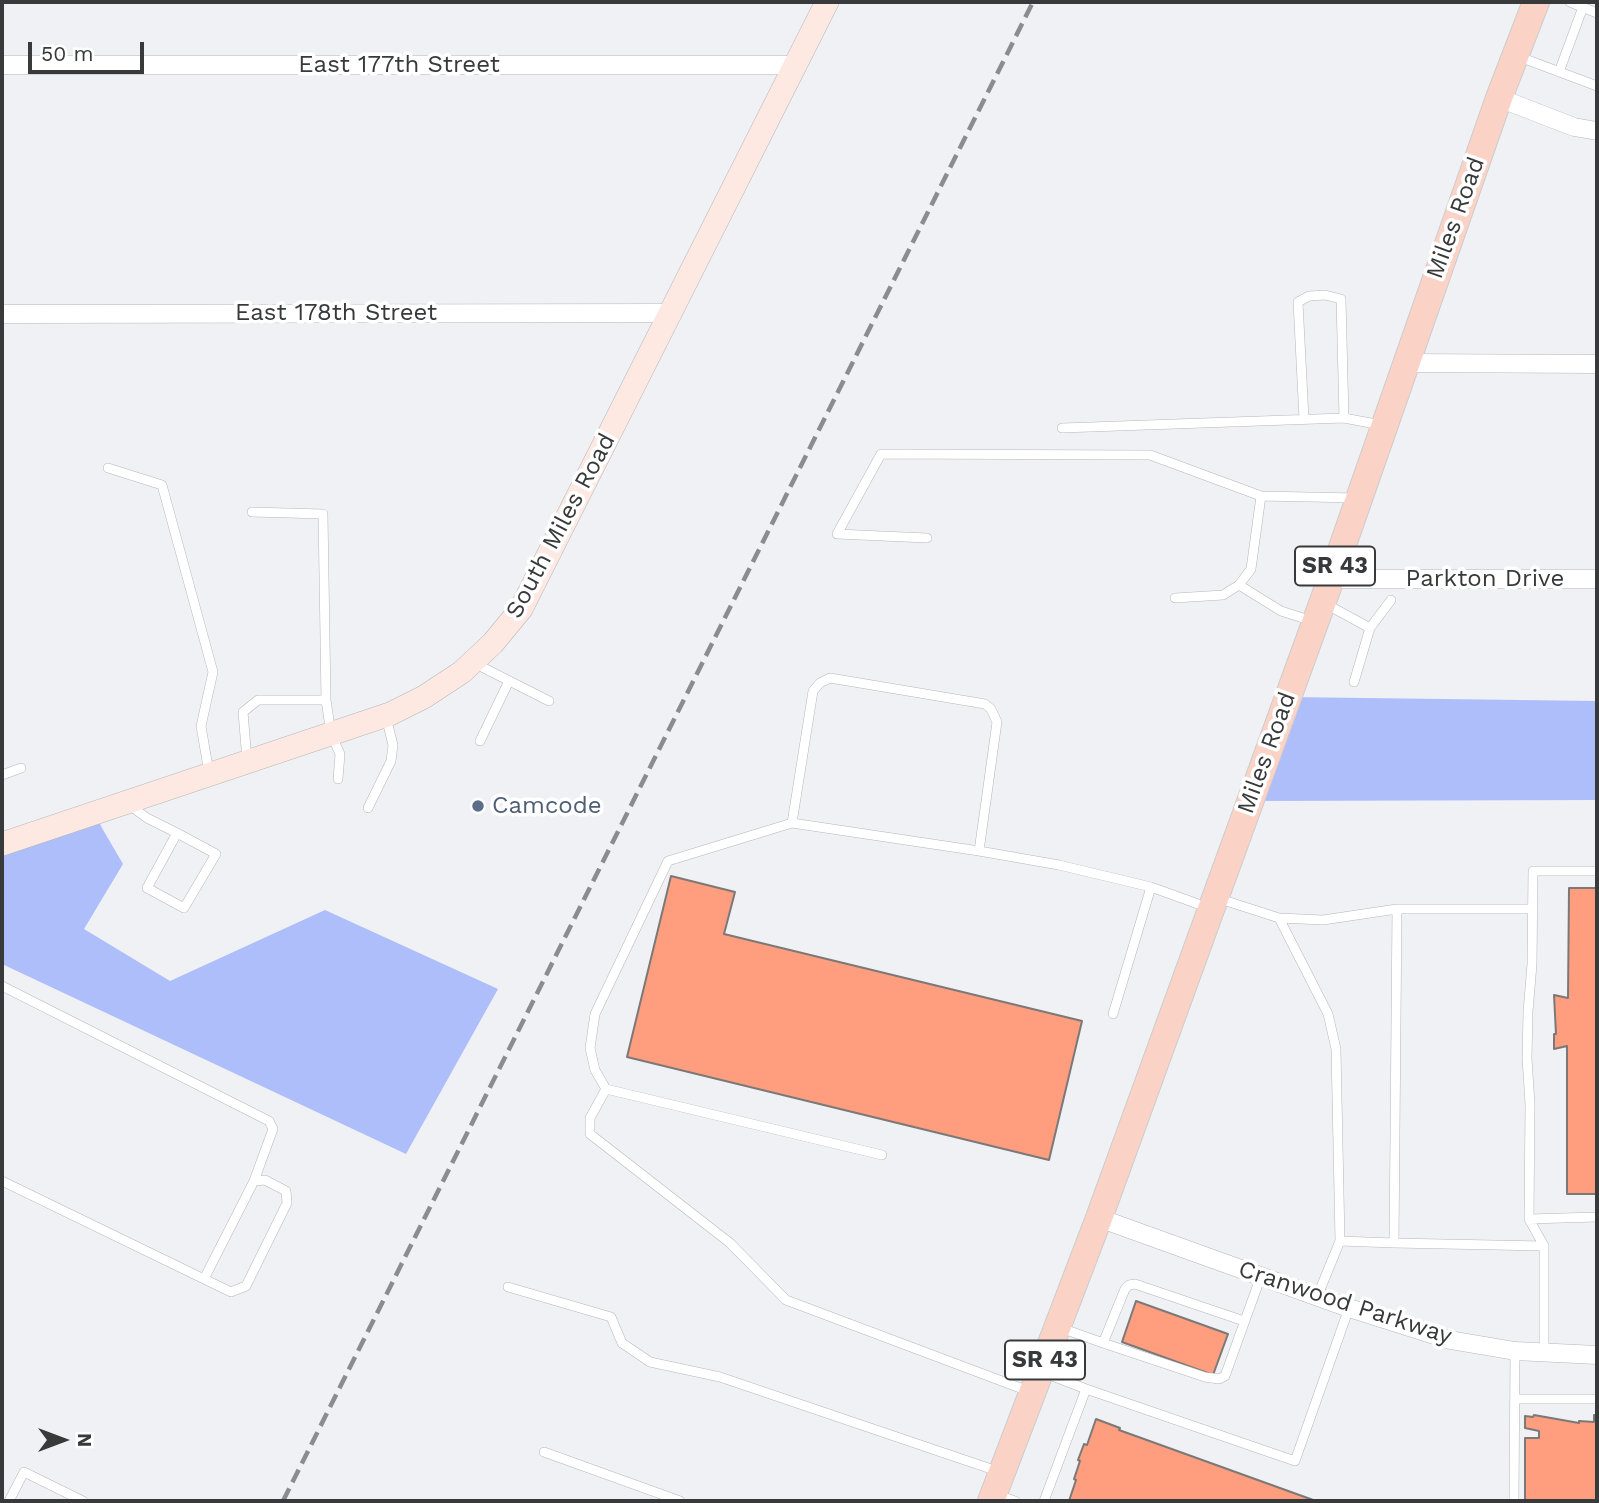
<!DOCTYPE html>
<style>
body{margin:0}
#map{position:relative;width:1599px;height:1503px;overflow:hidden;background:#eff1f4;font-family:"Work Sans",sans-serif}
canvas{display:block}
.frame{position:absolute;inset:0;border:4px solid #38393a;pointer-events:none}
.north{position:absolute;left:28px;top:1405px;width:70px;height:70px;-webkit-text-stroke:5px #fff;paint-order:stroke;rotate:90deg;font-size:19px;font-weight:700;line-height:28px;text-align:center;color:#38393a}
.north::after{content:'';display:block;margin:auto;width:24px;height:32px;background:#38393a;clip-path:polygon(50% 0,100% 100%,50% 72%,0 100%)}
.scale{position:absolute;left:28px;top:42px;width:116px;height:32px;box-sizing:border-box;border:4px solid #38393a;border-top:0;padding-left:9px;font-size:21px;line-height:24px;white-space:nowrap;color:#38393a;-webkit-text-stroke:5px #fff;paint-order:stroke}
</style>
<div id="map">
<canvas width="1599" height="1503"></canvas>
<div class="frame"></div>
<div class="north">N</div>
<div class="scale">50 m</div>
</div>
<script>
const ctx = document.querySelector('canvas').getContext('2d');
ctx.lineJoin = 'round';
function paint(path, color) {
  ctx.fillStyle = color;
  ctx.fill(path, 'evenodd');
}
function shape(rows) {
  const path = new Path2D();
  for (const r of rows) {
    path.moveTo(r[0], r[1]);
    for (let i = 2; i < r.length; i += 2) path.lineTo(r[i], r[i + 1]);
  }
  return path;
}
function trace(path, color, width, dash) {
  ctx.strokeStyle = color;
  ctx.lineWidth = width;
  ctx.lineCap = dash ? 'butt' : 'round';
  ctx.setLineDash(dash || []);
  ctx.stroke(path);
}
function drawText(font, color, halo, rows, align = 'center') {
  ctx.font = font + ' "Work Sans",sans-serif';
  ctx.lineWidth = 7;
  ctx.setLineDash([]);
  ctx.textBaseline = 'middle';
  ctx.strokeStyle = halo;
  ctx.fillStyle = color;
  for (const [text, x, y, turn = 0] of rows) {
    ctx.save();
    ctx.translate(x, y);
    ctx.rotate((+turn || 0) * Math.PI / 180);
    ctx.textAlign = isNaN(turn) ? turn : align;
    if (halo) ctx.strokeText(text, 0, 0);
    ctx.fillText(text, 0, 0);
    ctx.restore();
  }
}
paint(shape([
 [1288,697,1597,701,1597,800,1250,801],
 [95,813,102,828,123,864,84,929,170,981,325,910,498,989,406,1154,2,964,2,844]
]), '#adbefb');
const building = shape([
 [671,876,735,892,724,934,1082,1021,1049,1160,627,1057,671,876],
 [1569,888,1597,888,1597,1194,1567,1194,1567,1046,1554,1049,1554,1034,1556,1034,1554,995,1568,998,1569,888],
 [1136,1301,1228,1334,1213,1375,1122,1342,1136,1301],
 [1534,1415,1579,1423,1579,1421,1594,1422,1594,1415,1597,1415,1597,1501,1525,1501,1525,1438,1539,1438,1539,1431,1525,1428,1525,1416,1533,1417,1534,1415],
 [1096,1419,1120,1428,1119,1430,1316,1501,1069,1501,1076,1480,1074,1479,1080,1461,1078,1460,1084,1444,1087,1445,1096,1419]
]);
paint(building, '#fe9e7f');
trace(building, '#7c7877', 2);
const lane = shape([
 [1570,2,1597,13],
 [1517,56,1597,86],
 [1559,72,1583,7],
 [1304,419,1298,302,1309,296,1325,295,1341,299,1344,418],
 [1062,428,1344,418,1381,425],
 [108,468,162,485,213,672,201,726,209,773],
 [252,512,323,514,326,700],
 [927,538,837,534,881,454,1150,455,1261,496,1356,498],
 [1239,585,1281,611,1312,621],
 [1175,598,1223,595,1239,585,1251,569,1261,496],
 [1324,603,1370,628,1391,600],
 [474,663,549,701],
 [1354,682,1370,628],
 [480,741,509,681],
 [247,760,243,712,258,700,326,700,331,734,340,754,338,779],
 [2,775,21,768],
 [128,804,147,818,177,833,216,854,184,908,147,888,177,833],
 [368,808,391,761,393,745,386,717],
 [792,823,668,861,595,1014,590,1048,595,1070,606,1089,882,1155],
 [979,851,997,722,991,709,985,704,830,678,820,683,813,691,792,823,979,851,1059,865,1151,887],
 [1217,898,1279,918,1323,920,1397,909,1533,909],
 [1397,909,1394,1243,1544,1246],
 [1279,918,1328,1014,1336,1049,1340,1241],
 [2,986,269,1121,273,1129,254,1181],
 [1113,1014,1151,887,1209,908],
 [606,1089,590,1118,590,1134,730,1243,786,1300,1031,1392],
 [2,1181,204,1279,231,1292,246,1286,287,1203,286,1191,265,1180,254,1181,204,1279],
 [1529,1219,1597,1217],
 [508,1287,611,1317,622,1343,650,1362,720,1377,1000,1472],
 [1317,1297,1340,1241,1394,1243],
 [1061,1328,1103,1343,1125,1289,1129,1285,1135,1284,1244,1321],
 [1103,1343,1205,1377,1219,1379,1225,1376,1261,1276],
 [1544,1353,1544,1246,1529,1219,1530,1104,1527,1058,1528,1012,1532,964,1533,871,1597,871],
 [1042,1372,1086,1389,1044,1501],
 [1086,1389,1295,1461,1349,1308],
 [1515,1399,1597,1399],
 [544,1452,680,1501],
 [997,1495,1015,1501],
 [9,1501,24,1472,83,1501],
 [1514,1501,1515,1351]
]);
const street = shape([
 [2,65,795,65],
 [1499,98,1574,127,1597,131],
 [2,314,670,313],
 [1404,363,1597,364],
 [1331,579,1597,579],
 [1099,1218,1349,1308,1450,1340,1515,1351,1597,1355]
]);
const secondary = shape([
 [2,844,390,714,424,697,462,672,493,643,521,609,827,2]
]);
const primary = shape([
 [991,1501,1099,1218,1331,579,1499,98,1536,2]
]);
trace(lane, '#b5b7ba', 10);
trace(street, '#b5b7ba', 19);
trace(secondary, '#b5b7ba', 24);
trace(primary, '#cbcccc', 28);
trace(lane, '#fff', 9);
trace(street, '#fff', 18);
trace(secondary, '#fde9e2', 23);
trace(primary, '#fad3c6', 26);
trace(shape([
 [283,1501,1033,2]
]), '#8b8c8e', 4.5, [14, 7]);
for (const [x, y, r, color] of [
 [478,806,7,"#5c6f8a"]
]) {
  const dot = new Path2D();
  dot.arc(x, y, r, 0, 2 * Math.PI);
  ctx.fillStyle = color;
  ctx.fill(dot);
  trace(dot, '#fff', 2.5);
}
for (const [x, y, w] of [
 [1335,566,80],
 [1045,1360,80]
]) {
  const box = new Path2D();
  box.roundRect(x - w / 2, y - 19.5, w, 39, 5);
  ctx.fillStyle = '#fff';
  ctx.fill(box);
  trace(box, '#38393a', 2);
}
drawText('bold 23px', '#38393a', null, [
 ["SR 43",1335,566],
 ["SR 43",1045,1360]
]);
drawText('24px', '#38393a', '#fff', [
 ["East 177th Street",399,65],
 ["Miles Road",1456,218,-70],
 ["East 178th Street",336,313],
 ["South Miles Road",561,526,-62],
 ["Parkton Drive",1485,579],
 ["Miles Road",1267,753,-70],
 ["Cranwood Parkway",1345,1303,18]
]);
drawText('24px', '#4e5e75', '#fff', [
 ["Camcode",492,806]
], 'left');
</script>
